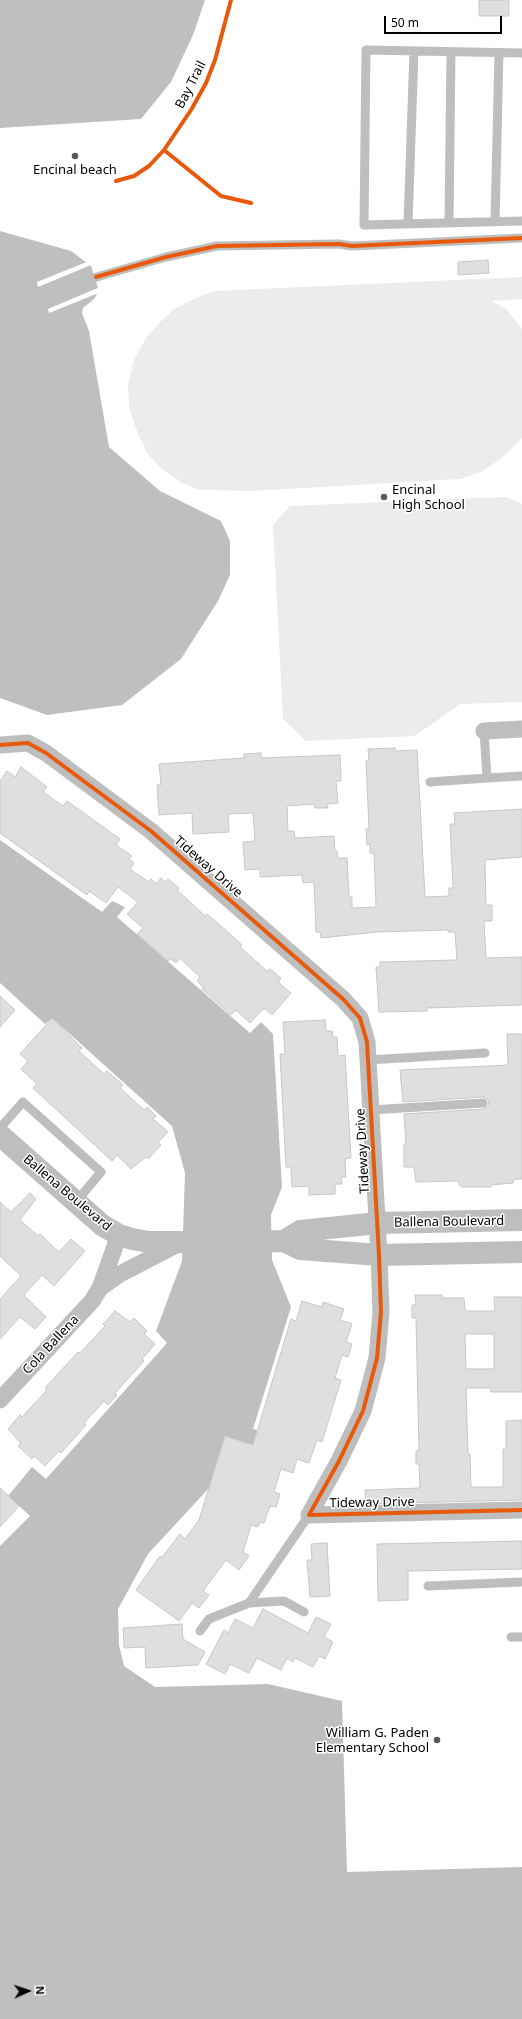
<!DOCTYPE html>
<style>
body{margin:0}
#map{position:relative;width:522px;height:2019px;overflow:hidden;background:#fff;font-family:"Noto Sans",sans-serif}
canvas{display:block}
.north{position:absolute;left:8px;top:1971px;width:40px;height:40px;-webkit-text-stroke:3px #fff;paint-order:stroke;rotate:87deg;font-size:11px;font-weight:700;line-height:16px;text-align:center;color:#000}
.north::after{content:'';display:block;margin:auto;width:14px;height:18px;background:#000;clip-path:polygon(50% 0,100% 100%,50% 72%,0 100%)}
.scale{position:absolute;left:384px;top:16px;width:118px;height:18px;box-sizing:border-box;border:2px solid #000;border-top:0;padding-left:5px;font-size:12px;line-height:14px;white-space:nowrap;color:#000;-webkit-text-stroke:3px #fff;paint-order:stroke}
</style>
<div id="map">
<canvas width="522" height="2019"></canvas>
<div class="north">N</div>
<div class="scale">50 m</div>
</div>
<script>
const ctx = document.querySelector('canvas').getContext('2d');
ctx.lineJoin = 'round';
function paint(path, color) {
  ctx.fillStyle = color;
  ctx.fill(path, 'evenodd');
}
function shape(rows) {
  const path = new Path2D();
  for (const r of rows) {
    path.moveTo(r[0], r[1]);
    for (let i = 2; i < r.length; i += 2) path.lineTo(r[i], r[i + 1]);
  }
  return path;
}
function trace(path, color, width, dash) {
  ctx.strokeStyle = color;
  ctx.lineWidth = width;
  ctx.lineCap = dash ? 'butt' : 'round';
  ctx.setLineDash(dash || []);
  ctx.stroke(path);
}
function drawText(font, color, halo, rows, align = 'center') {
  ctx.font = font + ' "Noto Sans",sans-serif';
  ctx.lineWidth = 3;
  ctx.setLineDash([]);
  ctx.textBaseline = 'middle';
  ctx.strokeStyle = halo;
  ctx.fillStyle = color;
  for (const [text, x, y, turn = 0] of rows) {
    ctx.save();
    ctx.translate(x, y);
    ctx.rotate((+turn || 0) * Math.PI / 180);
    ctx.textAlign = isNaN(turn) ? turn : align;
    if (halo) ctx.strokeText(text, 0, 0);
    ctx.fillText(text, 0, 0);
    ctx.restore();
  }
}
paint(shape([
 [522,277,522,299,492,301,506,309,522,329,522,438,502,458,483,471,461,479,251,491,200,490,180,482,162,469,147,453,137,431,129,407,128,385,134,360,146,338,161,321,174,309,198,297,214,291],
 [506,497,522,504,522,702,460,704,415,736,306,741,283,719,273,525,290,506]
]), '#ececec');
paint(shape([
 [0,0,205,0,193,35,171,82,141,119,0,128],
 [0,231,71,251,91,266,99,291,94,299,83,308,82,313,89,331,109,447,160,491,221,521,230,541,230,575,218,601,181,659,122,705,47,715,0,698],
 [0,840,102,912,112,901,125,907,117,917,250,1033,261,1022,273,1034,282,1187,271,1215,272,1260,291,1307,253,1429,257,1430,253,1445,225,1436,209,1488,148,1554,118,1609,119,1645,124,1666,155,1687,268,1684,342,1701,347,1872,522,1867,522,2019,0,2019,0,1546,30,1516,8,1496,32,1467,46,1479,167,1343,156,1331,182,1261,185,1173,172,1126,52,1018,45,1024,0,983]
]), '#bfbfbf');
paint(shape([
 [89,261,91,265,38,287,37,282],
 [100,287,101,292,49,313,48,309]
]), '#fff');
const building = shape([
 [479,0,509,0,509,16,479,16,479,0],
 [488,260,489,273,458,275,458,262,488,260],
 [395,748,395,751,417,750,425,897,449,896,449,888,453,888,450,824,455,824,454,813,522,809,522,857,485,860,486,905,492,905,492,921,484,921,486,958,522,957,522,1005,427,1008,427,1011,379,1012,376,967,380,967,380,962,457,960,455,932,448,932,448,930,377,932,321,938,320,932,316,932,314,882,303,883,302,875,260,877,260,869,245,870,243,842,255,841,253,813,228,814,229,832,193,834,192,813,159,815,157,785,161,785,159,764,244,758,244,754,261,753,261,758,340,755,341,781,336,781,338,803,327,804,328,808,315,808,314,804,287,806,288,831,294,831,295,838,334,836,335,851,337,851,338,858,347,858,349,897,352,897,352,908,376,907,374,853,370,853,370,844,367,845,366,829,369,829,366,761,369,760,368,749,395,748],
 [21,767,47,787,43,792,63,806,67,801,120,839,116,845,132,856,129,859,134,863,130,869,149,882,151,879,156,884,161,878,165,882,168,879,179,888,177,890,205,916,207,914,229,933,242,945,240,947,268,972,270,969,281,978,278,982,291,993,272,1015,264,1008,250,1023,236,1010,231,1015,202,989,204,988,197,981,200,977,180,958,176,963,171,959,168,961,137,934,143,928,127,914,138,902,118,887,106,903,89,891,87,895,0,833,0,781,7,771,15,777,21,767],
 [0,996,15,1010,0,1027,0,996],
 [52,1018,82,1048,79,1051,104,1074,107,1071,123,1085,120,1088,144,1110,147,1107,156,1116,153,1119,168,1132,158,1142,161,1145,148,1159,146,1157,131,1169,117,1155,112,1161,33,1088,37,1084,21,1069,28,1061,20,1054,52,1018],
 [325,1020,326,1031,332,1031,333,1037,337,1037,338,1056,345,1055,351,1158,345,1159,346,1177,341,1177,342,1184,335,1184,335,1194,309,1195,309,1186,292,1187,291,1167,286,1167,281,1073,280,1054,285,1054,283,1022,325,1020],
 [507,1034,522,1034,522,1179,516,1179,513,1181,513,1183,491,1185,491,1187,461,1187,461,1185,459,1185,459,1181,416,1182,414,1167,404,1167,404,1144,406,1144,404,1114,483,1109,488,1106,489,1102,486,1098,483,1097,403,1102,400,1070,508,1065,507,1034],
 [30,1193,36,1199,20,1220,38,1236,40,1234,59,1252,71,1239,85,1251,54,1286,42,1275,24,1295,46,1317,35,1329,20,1317,0,1339,0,1299,21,1276,0,1256,0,1202,11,1212,30,1193],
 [415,1295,442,1295,442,1298,464,1298,465,1309,467,1311,495,1311,494,1297,522,1297,522,1392,491,1392,491,1388,466,1388,468,1454,470,1454,471,1487,503,1487,503,1449,506,1449,506,1421,522,1420,522,1500,366,1504,365,1490,420,1488,419,1464,416,1464,416,1451,419,1451,416,1318,412,1318,412,1305,416,1305,415,1295],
 [465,1334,494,1334,494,1369,466,1369,465,1334],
 [302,1301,322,1307,323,1302,344,1309,340,1320,352,1324,346,1342,352,1344,348,1357,342,1355,335,1378,341,1380,322,1442,317,1440,309,1463,297,1459,293,1473,281,1469,274,1492,280,1494,276,1507,270,1506,264,1523,260,1522,258,1527,251,1525,243,1552,249,1556,239,1570,226,1560,203,1591,209,1595,199,1608,192,1603,179,1621,136,1590,160,1556,162,1557,180,1534,185,1539,199,1520,225,1436,253,1445,291,1319,296,1321,302,1301],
 [115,1311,130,1322,134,1318,147,1331,144,1334,155,1344,142,1359,144,1361,115,1393,117,1395,108,1405,104,1401,84,1423,86,1425,61,1453,59,1451,45,1466,34,1456,32,1459,18,1446,21,1443,8,1429,20,1415,22,1417,47,1390,45,1388,78,1352,80,1353,105,1326,103,1324,115,1311],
 [0,1488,19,1506,0,1527,0,1488],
 [522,1541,522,1569,408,1571,408,1600,378,1601,377,1544,522,1541],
 [327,1543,330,1596,310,1597,307,1560,312,1560,311,1544,327,1543],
 [263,1609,308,1633,316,1617,331,1624,324,1637,333,1642,325,1659,319,1656,313,1667,295,1658,293,1662,287,1658,281,1670,257,1658,249,1673,230,1664,225,1674,206,1664,224,1630,228,1633,235,1619,253,1628,263,1609],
 [182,1624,183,1639,205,1652,198,1665,146,1668,145,1647,124,1648,123,1628,182,1624]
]);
paint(building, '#dfdfdf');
trace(building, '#c7c7c7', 1);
trace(shape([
 [522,53,366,50,364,225,522,221],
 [495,222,499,53],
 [449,223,451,52],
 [408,224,414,51],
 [69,285,166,257,217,246,339,244,352,246,522,238],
 [484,731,487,778,522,776],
 [430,782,487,778],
 [368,1060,485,1053],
 [371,1110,483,1103],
 [0,1128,23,1102,101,1172,76,1202],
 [428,1586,522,1582],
 [249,1603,309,1515],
 [200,1631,209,1619,249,1603,284,1601,304,1612],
 [511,1637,522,1637]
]), '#bebebe', 9);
trace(shape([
 [484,731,522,729],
 [0,745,28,743,46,753,151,831,343,999,360,1018,367,1042,379,1255,381,1312,377,1358,363,1411,339,1461,309,1515,522,1510],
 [100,1288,120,1274,180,1243],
 [0,1400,92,1301,100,1288,119,1235]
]), '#bebebe', 17);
trace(shape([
 [0,1135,102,1225,119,1235,132,1239,149,1242,180,1242,284,1241,300,1249,379,1255,522,1252],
 [284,1241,300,1231,378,1223,522,1220]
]), '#bebebe', 22);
trace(shape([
 [164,150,221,196,251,203],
 [116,181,134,176,149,166,164,150,191,110,206,83,215,60,231,0],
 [96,277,166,257,217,246,339,244,352,246,522,238],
 [0,745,28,743,46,753,151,831,343,999,360,1018,367,1042,379,1255,381,1312,377,1358,363,1411,339,1461,309,1515,522,1510]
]), '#e8590c', 4);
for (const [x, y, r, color] of [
 [75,156,4,"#595959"],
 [384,497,4,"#595959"],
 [437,1740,4,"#595959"]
]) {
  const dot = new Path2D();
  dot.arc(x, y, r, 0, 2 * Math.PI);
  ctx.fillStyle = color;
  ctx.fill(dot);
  trace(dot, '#fff', 1.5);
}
drawText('13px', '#000', '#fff', [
 ["Bay Trail",191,85,-63],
 ["Tideway Drive",208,867,41],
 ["Tideway Drive",363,1151,-93],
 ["Ballena Boulevard",67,1193,40],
 ["Ballena Boulevard",449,1222,-1],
 ["Cola Ballena",51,1345,-47],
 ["Tideway Drive",372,1503,-1]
]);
drawText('13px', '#000', '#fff', [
 ["Encinal beach",75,170],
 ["Encinal",392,490,"left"],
 ["High School",392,505,"left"],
 ["William G. Paden",429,1733,"right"],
 ["Elementary School",429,1748,"right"]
]);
</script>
